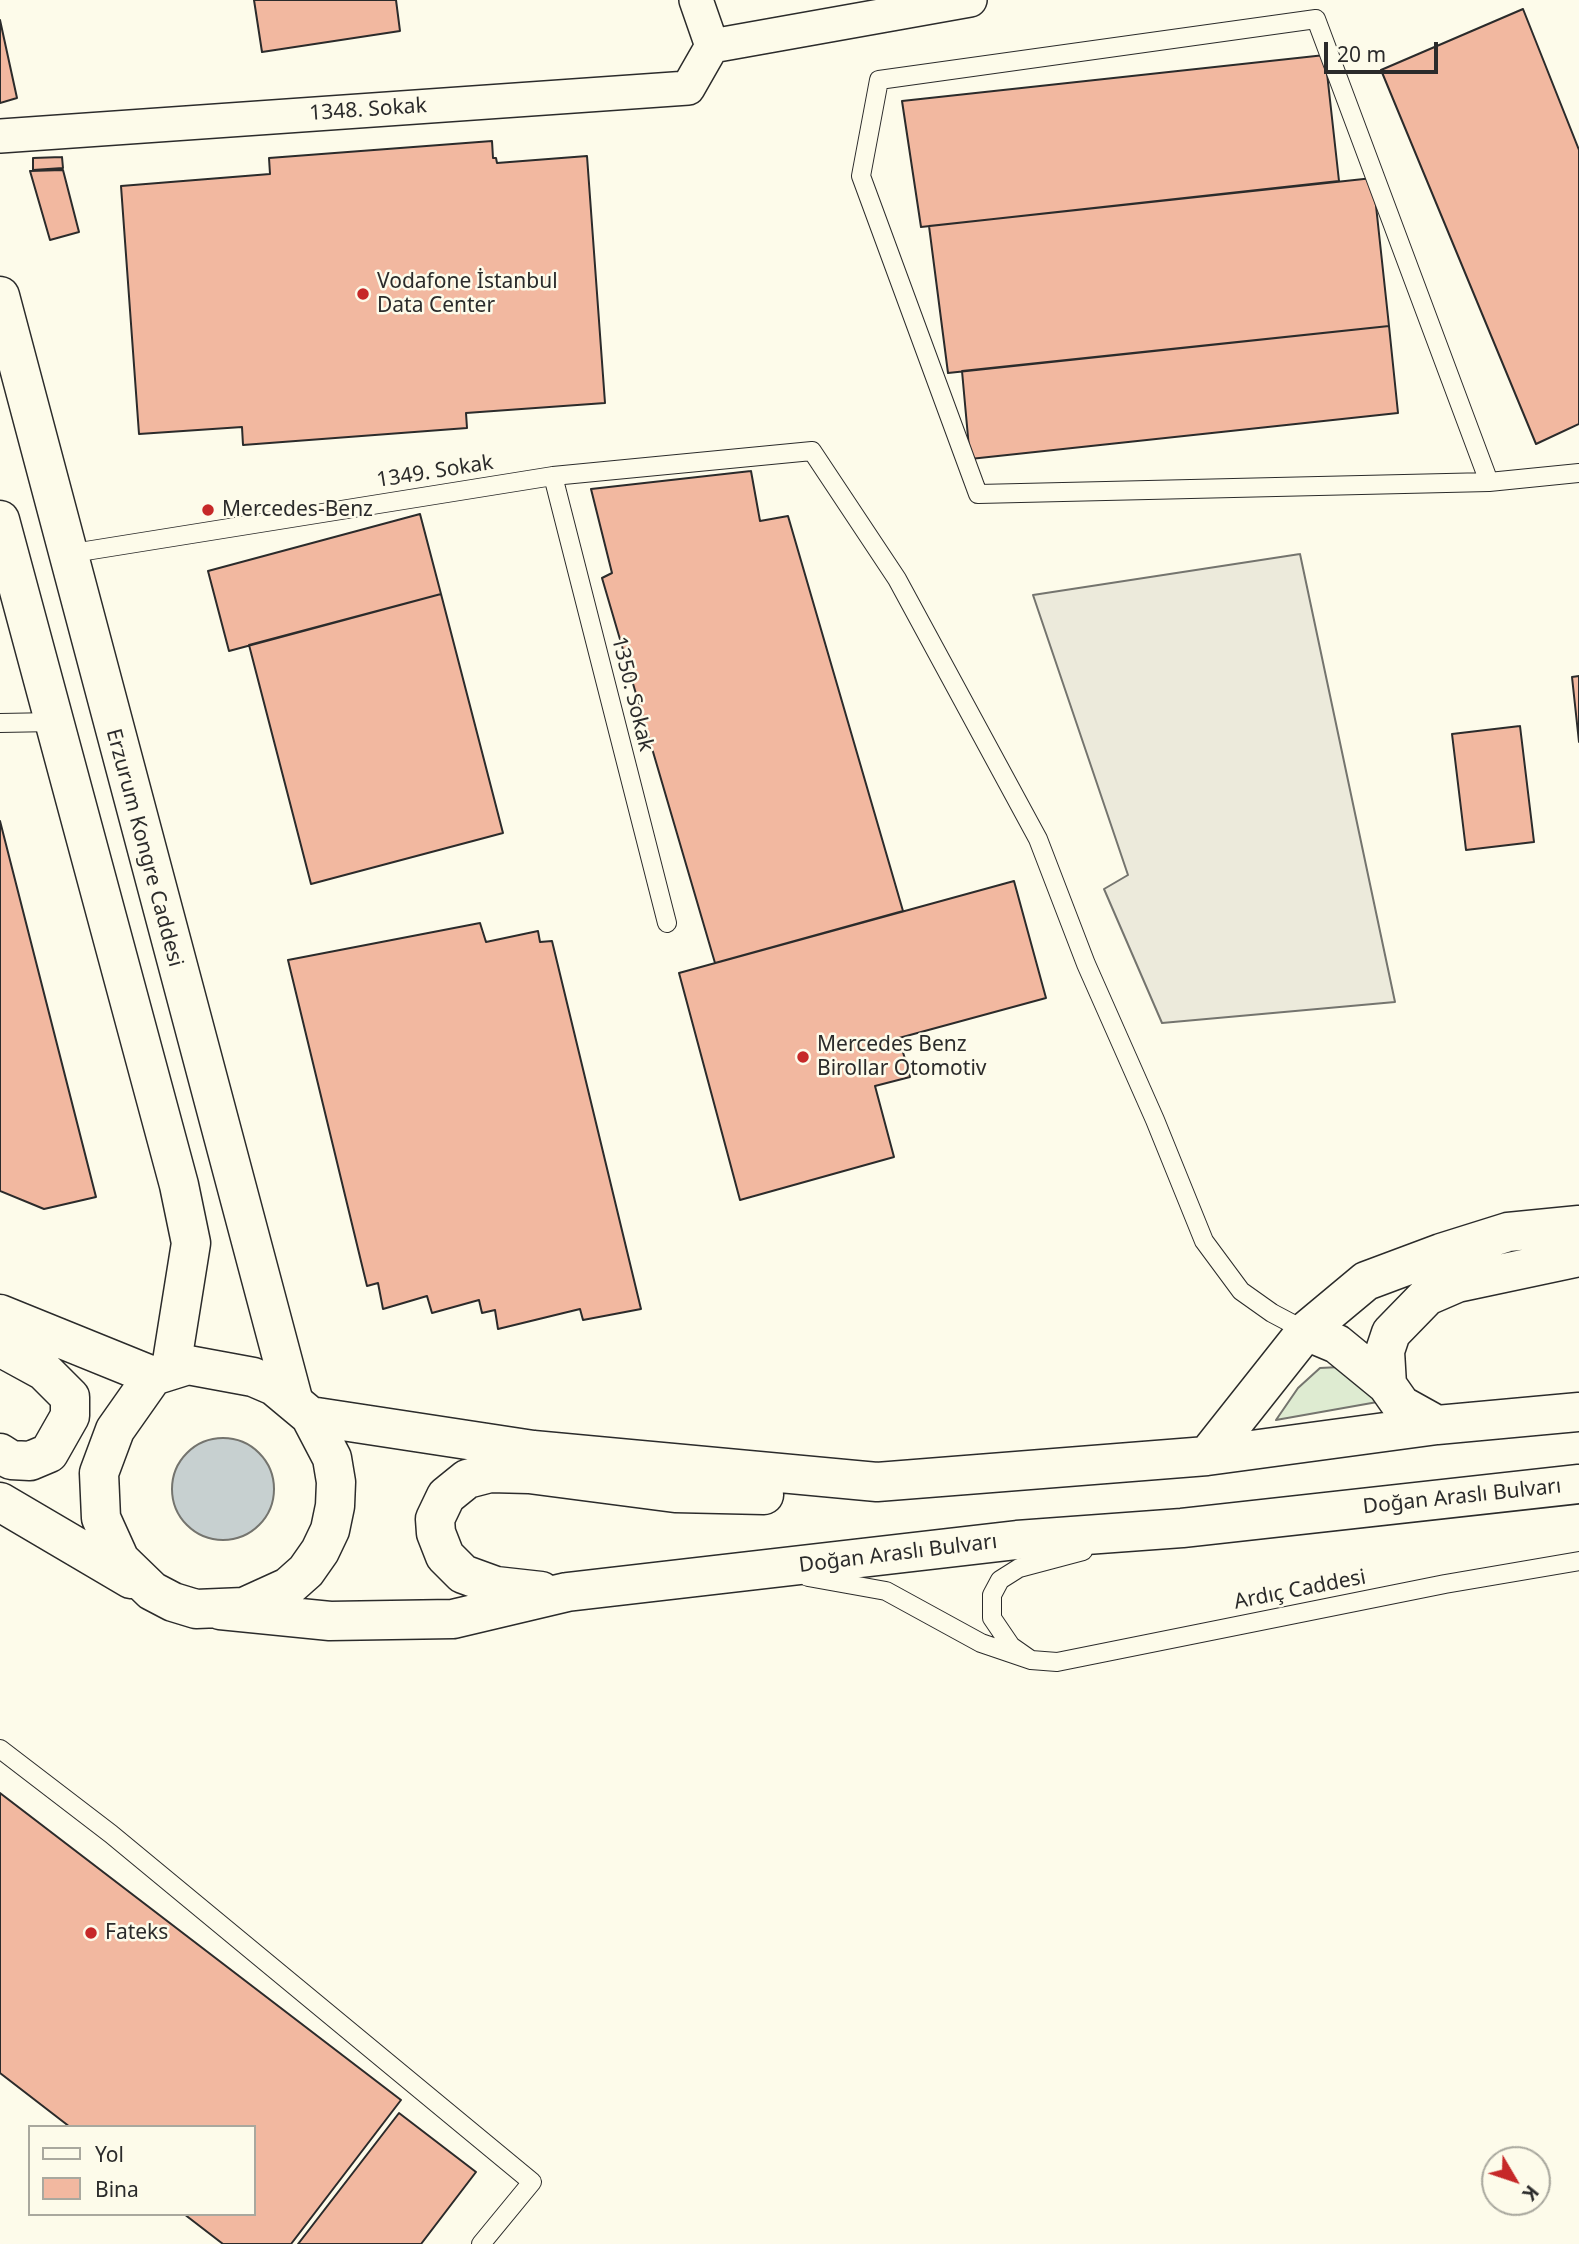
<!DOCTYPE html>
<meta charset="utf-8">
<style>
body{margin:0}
#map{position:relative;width:1579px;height:2244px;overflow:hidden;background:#fdfbea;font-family:"Noto Sans",sans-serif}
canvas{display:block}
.legend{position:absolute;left:28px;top:2125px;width:228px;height:91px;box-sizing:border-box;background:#fdfbea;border:2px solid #a9a89e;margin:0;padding:9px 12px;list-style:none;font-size:21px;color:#2b2b2b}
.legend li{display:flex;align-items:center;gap:14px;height:35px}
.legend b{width:35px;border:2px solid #a9a89e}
.north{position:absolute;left:1481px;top:2146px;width:70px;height:70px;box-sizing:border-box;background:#fdfbea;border:2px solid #a9a89e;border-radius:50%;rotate:129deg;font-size:19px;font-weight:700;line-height:28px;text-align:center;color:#2b2b2b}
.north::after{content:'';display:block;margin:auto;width:24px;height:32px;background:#c62828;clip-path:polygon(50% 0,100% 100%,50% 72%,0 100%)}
.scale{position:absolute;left:1324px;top:42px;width:114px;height:32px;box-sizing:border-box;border:4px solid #2b2b2b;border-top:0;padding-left:9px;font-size:21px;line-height:24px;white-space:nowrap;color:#2b2b2b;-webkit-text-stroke:5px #fdfbea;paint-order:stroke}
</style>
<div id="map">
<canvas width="1579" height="2244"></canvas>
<ul class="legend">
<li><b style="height:9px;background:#fdfbea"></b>Yol</li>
<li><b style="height:19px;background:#f2b8a0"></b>Bina</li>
</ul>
<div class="north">K</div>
<div class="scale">20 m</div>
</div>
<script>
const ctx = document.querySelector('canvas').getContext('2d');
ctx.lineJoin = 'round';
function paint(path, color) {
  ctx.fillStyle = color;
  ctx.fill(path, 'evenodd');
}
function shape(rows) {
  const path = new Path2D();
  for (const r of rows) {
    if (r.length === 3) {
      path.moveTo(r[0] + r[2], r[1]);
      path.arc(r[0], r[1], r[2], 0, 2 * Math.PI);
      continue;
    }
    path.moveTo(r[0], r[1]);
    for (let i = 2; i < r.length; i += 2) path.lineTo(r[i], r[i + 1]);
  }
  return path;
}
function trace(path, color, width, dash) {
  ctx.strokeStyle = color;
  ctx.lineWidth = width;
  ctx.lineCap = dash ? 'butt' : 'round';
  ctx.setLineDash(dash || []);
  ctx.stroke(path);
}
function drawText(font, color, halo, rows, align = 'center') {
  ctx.font = font + ' "Noto Sans",sans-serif';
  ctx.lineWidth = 5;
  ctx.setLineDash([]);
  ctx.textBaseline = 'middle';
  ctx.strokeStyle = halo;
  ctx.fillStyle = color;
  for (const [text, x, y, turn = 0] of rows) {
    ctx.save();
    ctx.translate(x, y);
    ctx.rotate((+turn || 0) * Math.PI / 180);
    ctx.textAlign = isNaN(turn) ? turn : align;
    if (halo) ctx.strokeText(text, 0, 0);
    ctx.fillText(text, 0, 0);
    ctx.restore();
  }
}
const green = shape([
 [1340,1367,1383,1401,1276,1420,1298,1388,1320,1368,1340,1367]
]);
paint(green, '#deebd1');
trace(green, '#74746e', 2);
const parking = shape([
 [1300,554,1395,1002,1162,1023,1104,889,1128,875,1033,595,1300,554]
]);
paint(parking, '#eceadb');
trace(parking, '#74746e', 2);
const water = shape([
 [223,1489,51]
]);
paint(water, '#c7d0d0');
trace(water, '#74746e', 2);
const building = shape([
 [254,0,396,0,400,31,262,52,254,0],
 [1523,9,1579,150,1579,424,1536,444,1381,70,1523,9],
 [0,20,17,98,0,103,0,20],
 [1325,55,1339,181,921,227,902,101,1325,55],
 [492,141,493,158,496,158,497,163,587,156,605,403,466,413,467,428,243,445,242,427,139,434,121,186,270,174,269,158,492,141],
 [62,157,63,168,33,170,33,158,62,157],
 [63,170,79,232,50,240,30,171,63,170],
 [1373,178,1389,326,948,373,929,226,1373,178],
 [1389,326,1398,413,970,459,962,371,1389,326],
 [751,471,760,521,788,516,903,911,715,963,602,578,612,573,591,489,751,471],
 [420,514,441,594,229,651,208,571,420,514],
 [441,594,503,833,311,884,249,645,441,594],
 [1579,676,1579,742,1572,677,1579,676],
 [1520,726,1534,842,1466,850,1452,734,1520,726],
 [0,821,96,1197,44,1209,0,1191,0,821],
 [1014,881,1046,998,899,1038,910,1077,875,1086,894,1157,740,1200,679,973,1014,881],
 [480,923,486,942,538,931,540,942,552,941,641,1309,583,1320,580,1309,498,1329,495,1310,482,1313,479,1300,432,1313,427,1296,383,1309,378,1283,367,1286,288,960,480,923],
 [0,1793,401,2100,291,2244,223,2244,184,2214,254,2214,254,2127,70,2127,0,2073,0,1793],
 [399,2113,476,2172,421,2244,298,2244,399,2113]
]);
paint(building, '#f2b8a0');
trace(building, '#2b2b2b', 2);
const lane = shape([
 [553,476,667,923],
 [1489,482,1316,19,879,80,861,176,978,494,1489,482,1579,473],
 [67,554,553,476,812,451,897,579,1038,839,1086,964,1155,1120,1204,1241,1241,1291,1272,1313,1306,1331],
 [0,723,54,722],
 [808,1577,886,1591,981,1643,1031,1660,1011,1646,992,1618,992,1595,1000,1580,1019,1568,1083,1551],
 [1031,1660,1057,1662,1445,1584,1579,1561],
 [0,1749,111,1834,532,2182,481,2244]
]);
const street = shape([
 [696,0,712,46],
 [712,46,970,0],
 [0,136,688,88,712,46]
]);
const secondary = shape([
 [0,296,293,1399],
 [0,520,179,1185,191,1243,171,1368]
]);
const primary = shape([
 [0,1314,153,1376],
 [1306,1331,1337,1344,1387,1385],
 [0,1347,44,1371,70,1397,70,1416,49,1453,30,1461,11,1460,0,1453],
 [188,1365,253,1377,274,1386,310,1416,332,1458,336,1482,335,1506,330,1530,320,1551,306,1571,288,1587,244,1607,196,1609,173,1602,152,1591,120,1560,101,1518,99,1473,115,1430,153,1376,188,1365],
 [310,1416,533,1450,877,1482,1207,1456,1437,1425,1579,1412],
 [1437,1425,1401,1405,1387,1385,1385,1351,1391,1333,1427,1296,1457,1283,1579,1257],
 [1207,1456,1306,1331,1366,1281,1441,1253,1508,1232,1579,1225],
 [0,1502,131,1579],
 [541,1591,496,1586,463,1574,445,1556,436,1533,435,1519,446,1496,467,1479,490,1473,529,1474,675,1493,764,1495],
 [220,1610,330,1621,453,1619,567,1592,1017,1540,1182,1528,1579,1484]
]);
trace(lane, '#2b2b2b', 20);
trace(street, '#2b2b2b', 36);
trace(secondary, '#2b2b2b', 41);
trace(primary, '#2b2b2b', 41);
trace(lane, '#fdfbea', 18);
trace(street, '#fdfbea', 33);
trace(secondary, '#fdfbea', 38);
trace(primary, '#fdfbea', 38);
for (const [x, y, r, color] of [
 [363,294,7,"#c62828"],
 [208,510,7,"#c62828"],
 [803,1057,7,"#c62828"],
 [91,1933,7,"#c62828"]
]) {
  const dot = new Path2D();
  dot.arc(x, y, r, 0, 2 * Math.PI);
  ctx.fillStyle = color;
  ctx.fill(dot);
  trace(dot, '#fdfbea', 2.5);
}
drawText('21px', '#2b2b2b', '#fdfbea', [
 ["1348. Sokak",368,110,-4],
 ["1349. Sokak",435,472,-9],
 ["1350. Sokak",632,694,76],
 ["Erzurum Kongre Caddesi",144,848,75],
 ["Doğan Araslı Bulvarı",1462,1497,-6],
 ["Doğan Araslı Bulvarı",898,1554,-7],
 ["Ardıç Caddesi",1300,1590,-11]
]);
drawText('21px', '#2b2b2b', '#fdfbea', [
 ["Vodafone İstanbul",377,282],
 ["Data Center",377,306],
 ["Mercedes-Benz",222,510],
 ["Mercedes Benz",817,1045],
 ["Birollar Otomotiv",817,1069],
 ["Fateks",105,1933]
], 'left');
</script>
